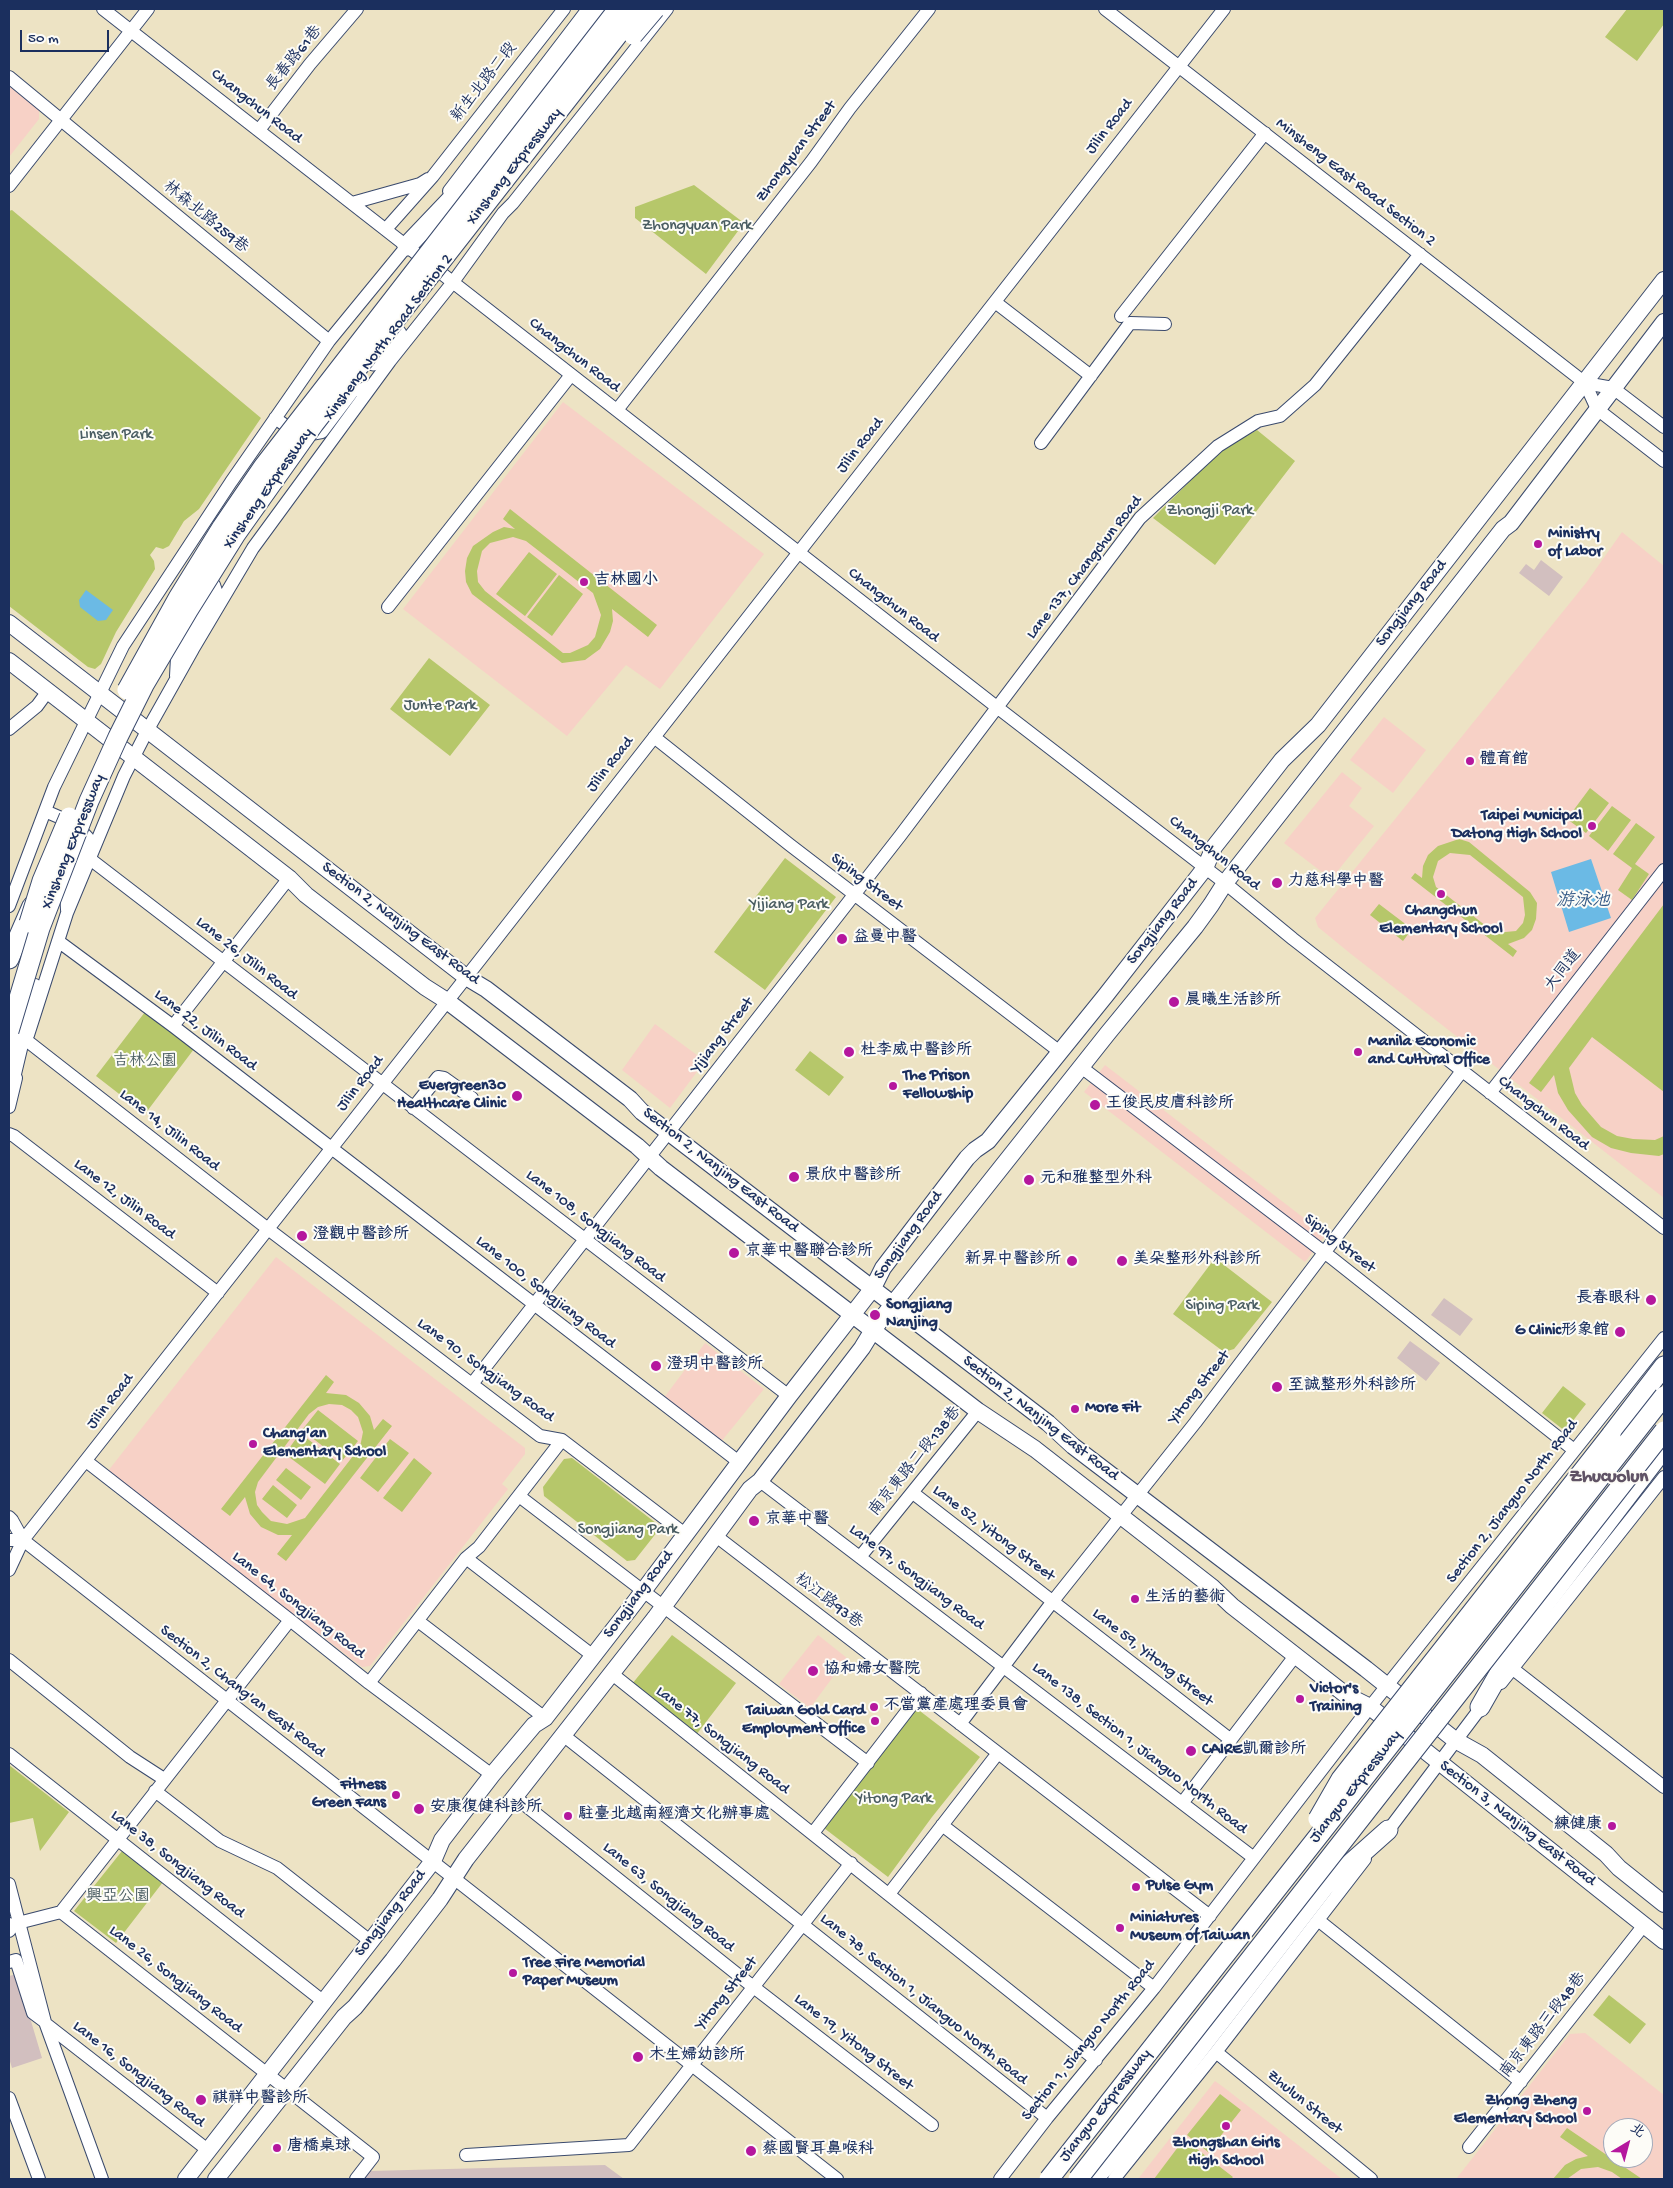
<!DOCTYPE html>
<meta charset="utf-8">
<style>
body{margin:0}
#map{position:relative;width:1673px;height:2188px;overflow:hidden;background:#ede3c4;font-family:"Gochi Hand","LXGW WenKai TC",sans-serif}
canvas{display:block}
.frame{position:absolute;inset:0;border:10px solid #1b2f5e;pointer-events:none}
.north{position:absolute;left:1603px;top:2118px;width:50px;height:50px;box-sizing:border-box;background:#fdfcf7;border:1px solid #a3aaba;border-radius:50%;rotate:37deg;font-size:14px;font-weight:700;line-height:20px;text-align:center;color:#1b2f5e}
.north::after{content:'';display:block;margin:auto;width:18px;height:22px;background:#b5179e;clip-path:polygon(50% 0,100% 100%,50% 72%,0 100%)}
.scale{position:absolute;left:20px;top:30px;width:89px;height:22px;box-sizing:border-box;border:2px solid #1b2f5e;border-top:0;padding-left:6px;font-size:15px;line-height:18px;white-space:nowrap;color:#1b2f5e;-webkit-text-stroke:4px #fdfcf7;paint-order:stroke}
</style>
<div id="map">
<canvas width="1673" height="2188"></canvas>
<div class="frame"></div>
<div class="north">北</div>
<div class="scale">50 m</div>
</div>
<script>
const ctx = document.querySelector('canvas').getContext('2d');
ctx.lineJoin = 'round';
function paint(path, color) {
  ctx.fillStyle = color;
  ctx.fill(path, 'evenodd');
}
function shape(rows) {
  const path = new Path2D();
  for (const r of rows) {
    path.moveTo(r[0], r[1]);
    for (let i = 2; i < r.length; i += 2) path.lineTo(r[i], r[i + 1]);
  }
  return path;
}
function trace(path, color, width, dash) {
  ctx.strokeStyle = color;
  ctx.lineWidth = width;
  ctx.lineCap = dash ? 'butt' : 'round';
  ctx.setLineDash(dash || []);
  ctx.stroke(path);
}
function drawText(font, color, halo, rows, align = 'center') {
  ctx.font = font + ' "Gochi Hand","LXGW WenKai TC",sans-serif';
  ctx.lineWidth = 4;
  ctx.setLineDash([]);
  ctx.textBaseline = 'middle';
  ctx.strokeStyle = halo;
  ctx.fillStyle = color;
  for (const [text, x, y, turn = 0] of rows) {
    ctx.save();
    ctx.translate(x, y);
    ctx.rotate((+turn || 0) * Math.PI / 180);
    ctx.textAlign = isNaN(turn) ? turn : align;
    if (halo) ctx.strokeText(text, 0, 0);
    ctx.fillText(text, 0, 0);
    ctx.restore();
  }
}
paint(shape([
 [9,86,39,110,39,119,9,157],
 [563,402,764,554,660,689,626,665,567,736,403,609],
 [1622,532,1664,566,1664,1198,1351,954,1318,927,1315,918,1586,583],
 [1384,717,1426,750,1393,793,1350,760],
 [1342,772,1362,788,1349,806,1374,826,1331,879,1284,843],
 [655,1024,705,1061,670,1108,622,1070],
 [1105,1065,1326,1235,1305,1262,1084,1092],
 [276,1257,525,1448,525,1454,502,1484,508,1489,370,1666,362,1667,108,1471],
 [705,1343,764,1389,720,1443,663,1399],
 [818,1635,847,1658,810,1708,779,1684],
 [1585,2033,1664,2095,1664,2179,1456,2179,1570,2034],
 [1613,2128,1643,2128,1643,2158,1613,2158],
 [1215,2081,1222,2086,1342,2179,1138,2179]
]), '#f7d1c6');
paint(shape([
 [1541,560,1563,577,1549,596,1519,573,1526,564,1534,570],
 [1444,1298,1473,1319,1460,1336,1431,1315],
 [1410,1341,1440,1363,1426,1381,1397,1358],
 [17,1974,42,2058,12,2068,9,2058,9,1976],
 [605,2165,624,2179,362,2179,369,2171]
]), '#d2bfbf');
paint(shape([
 [1627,9,1664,9,1664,24,1637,61,1605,37],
 [694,185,744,223,706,274,635,218,635,207],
 [12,210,261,418,199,509,184,521,169,546,163,549,156,547,150,555,154,561,155,569,116,632,101,664,95,669,88,667,9,606,9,211],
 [1257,430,1295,461,1215,565,1153,518,1221,450],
 [510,509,657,625,648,637,612,609,613,621,610,632,600,649,585,660,562,663,472,594,466,582,465,571,467,558,473,546,493,532,504,527,515,529,503,519],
 [513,537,526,541,593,593,601,615,595,637,588,645,570,653,563,653,485,591,478,582,477,571,482,551,490,543],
 [529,552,557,574,525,616,496,594],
 [559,575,583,594,552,636,527,617],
 [429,658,490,705,450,756,390,709],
 [1590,788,1609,803,1586,833,1567,819],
 [1612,806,1631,820,1608,851,1589,836],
 [1636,823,1655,837,1635,864,1649,874,1632,900,1618,890,1632,868,1613,854],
 [1459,839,1469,842,1530,892,1537,903,1536,919,1532,930,1524,938,1508,944,1517,951,1513,957,1411,878,1415,873,1422,878,1423,866,1428,855,1438,846],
 [1450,853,1470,855,1523,897,1525,915,1523,923,1516,931,1495,933,1436,887,1433,877,1438,861],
 [785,858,836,897,765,990,714,952],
 [1379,904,1412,929,1403,941,1370,915],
 [1664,904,1664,1092,1592,1037,1569,1068,1575,1093,1582,1105,1601,1127,1617,1136,1633,1139,1655,1140,1664,1136,1664,1154,1659,1156,1631,1153,1611,1148,1592,1137,1568,1110,1558,1093,1554,1075,1541,1092,1529,1083],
 [145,1012,194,1049,145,1114,96,1076],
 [810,1051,844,1077,829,1096,795,1070],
 [1215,1258,1272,1302,1234,1349,1224,1352,1173,1314],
 [326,1375,334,1382,326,1393,346,1395,359,1403,370,1416,374,1430,383,1419,392,1426,286,1561,277,1554,292,1535,278,1535,261,1527,250,1514,245,1497,230,1516,221,1509],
 [329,1404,342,1405,351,1410,358,1417,363,1432,360,1447,305,1518,287,1524,271,1521,262,1512,257,1505,255,1492,258,1482,309,1414,318,1407],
 [1563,1386,1586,1404,1565,1431,1542,1413],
 [318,1410,358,1441,342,1461,302,1430],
 [300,1433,340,1464,325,1484,285,1454],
 [390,1439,409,1453,378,1492,360,1478],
 [414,1458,432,1473,402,1512,383,1498],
 [572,1458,661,1527,635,1560,627,1561,544,1496,543,1487,564,1459],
 [286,1468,311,1487,301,1500,276,1480],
 [273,1485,297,1505,287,1518,262,1499],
 [672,1635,736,1683,696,1735,632,1684],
 [916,1708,980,1757,932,1817,888,1877,824,1828],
 [9,1765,69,1812,40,1851,33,1818,9,1823],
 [122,1851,163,1882,116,1943,74,1911],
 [1609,1995,1646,2024,1630,2044,1593,2015],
 [1220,2094,1241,2110,1208,2152,1187,2135],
 [1567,2128,1642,2179,1622,2179,1612,2172,1598,2167,1581,2169,1567,2179,1553,2179,1565,2165,1576,2159,1588,2156,1560,2137],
 [1184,2139,1233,2177,1231,2179,1154,2179]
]), '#b6c76a');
paint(shape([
 [86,590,113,610,106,620,98,621,80,607,79,600],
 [1591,859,1611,918,1569,932,1551,872]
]), '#6bbae5');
const minor = shape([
 [103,9,998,708,1225,883,1293,939,1664,1228],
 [1105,9,1585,383,1597,409,1664,461],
 [9,77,329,341],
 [259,130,310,64,357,9],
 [9,186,148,9],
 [449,191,588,9],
 [352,203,420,184,428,179],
 [386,229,433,176,564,9],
 [995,302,1091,376],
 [1121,316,1265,133],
 [1585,383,1613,388,1664,427],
 [617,410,811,162,850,108,929,9],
 [275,418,300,436,322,432,353,391,371,387],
 [1041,443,1130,323,1165,324],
 [388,607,571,375],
 [176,676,177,657,216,591,214,585,203,574],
 [9,729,37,706,48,691],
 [654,737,790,845,1060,1052],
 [45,811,75,824,88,838,66,891,67,910],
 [90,859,789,1396],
 [9,906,54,787,123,646,231,482,329,341,411,241],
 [58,941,173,1026,739,1462],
 [173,1026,289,878],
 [28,1035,67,913,124,776,147,731,193,649,253,548,390,361,453,282,503,213,513,203,667,9],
 [26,1040,268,1229,540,1436,562,1440,685,1534],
 [9,1042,16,1038,35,985],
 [1081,1067,1333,1259,1574,1450],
 [1490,1093,1664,870],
 [9,1107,16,1078],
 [413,1108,438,1077,444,1078,472,1098],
 [9,1134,14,1136,218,1293],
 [472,1384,900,836,1140,518,1218,446,1258,421,1280,416,1315,385,1420,254],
 [86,1461,290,1620,369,1683,492,1775],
 [760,1481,1254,1858],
 [913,1493,1231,1740],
 [519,1496,868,1763],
 [9,1517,12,1520,23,1540],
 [716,1536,1210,1916],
 [9,1540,23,1540,837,2179],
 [860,1557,978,1411],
 [466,1558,592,1655],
 [9,1570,23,1540,479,961,1224,9],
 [418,1621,545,1718],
 [9,1660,130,1757,164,1779],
 [1513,1669,1664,1787],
 [611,1673,1096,2060],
 [369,1683,466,1558,479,1547,562,1440],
 [1501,1683,1664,1477],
 [960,1724,1053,1601,1195,1423,1462,1071],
 [563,1735,1047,2118],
 [9,1754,324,2002],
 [155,1791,220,1841,277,1868,370,1941],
 [515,1797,747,1982,932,2125],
 [1183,1802,1295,1656],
 [942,1825,1154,1988],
 [813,1833,921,1693],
 [1384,1836,1485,1702],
 [9,1884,45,2022,102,2179],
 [889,1894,998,1753],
 [61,1912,373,2157,356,2179],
 [1318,1920,1521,2082],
 [18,1923,61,1912,290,1620],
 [9,1924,10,1930,9,1931],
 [9,1962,16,1960,33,2013,45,2022],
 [46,2024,209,2151],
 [1216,2052,1371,2179],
 [9,2098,39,2179],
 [1469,2147,1644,1925],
 [466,2155,629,2145,851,1863],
 [1000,2179,1047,2118,1154,1988,1370,1707,1664,1338],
 [1114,2179,1216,2052,1365,1859]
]);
const major = shape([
 [9,623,466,977,486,989,630,1099,642,1112,1048,1423,1073,1446,1366,1669,1455,1740,1482,1755,1606,1854,1619,1868,1664,1904],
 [9,661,289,878,306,895,425,987,447,1001,637,1146,661,1168,978,1411,1035,1449,1212,1587,1232,1606,1346,1695,1370,1707,1664,1941],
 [186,2179,433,1861,442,1840,492,1775,534,1725,545,1718,635,1602,789,1396,873,1288,883,1268,967,1158,975,1150,988,1141,1106,995,1205,868,1214,847,1229,828,1282,760,1318,725,1664,280],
 [216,2179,344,2017,355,2007,393,1960,440,1899,466,1859,655,1618,750,1489,760,1481,862,1348,873,1330,893,1304,1108,1033,1195,927,1211,905,1225,883,1503,529,1511,523,1664,322]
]);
const highway = shape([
 [407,246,467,183,604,9],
 [373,361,397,334],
 [9,959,32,906],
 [9,1084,24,1021],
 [1611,1435,1664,1366],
 [1480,1707,1521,1635,1664,1448],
 [1093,2179,1124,2146,1324,1887,1388,1830]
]);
trace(minor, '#3a4a6d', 14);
trace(major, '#3a4a6d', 18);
trace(highway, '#3a4a6d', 21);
trace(minor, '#fff', 12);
trace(major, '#fff', 16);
trace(highway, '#fff', 19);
const highwayBridge = shape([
 [633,35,655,9],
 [127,690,178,598,222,527,263,467,618,9],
 [29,923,42,881,69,817],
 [9,1031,40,928,89,801,118,737,144,685,189,609,236,534,314,424,638,9],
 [1318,1819,1341,1779,1611,1435],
 [1049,2179,1664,1396],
 [1078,2179,1664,1431]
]);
trace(highwayBridge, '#3a4a6d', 21, []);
trace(highwayBridge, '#fff', 19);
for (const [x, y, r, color] of [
 [1538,544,5,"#b5179e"],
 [584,582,5,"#b5179e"],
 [1470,761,5,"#b5179e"],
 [1592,826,5,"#b5179e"],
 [1277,883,6,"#b5179e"],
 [1441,894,5,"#b5179e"],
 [842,939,6,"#b5179e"],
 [1174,1002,6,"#b5179e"],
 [849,1052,6,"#b5179e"],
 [1358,1052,5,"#b5179e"],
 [893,1086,5,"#b5179e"],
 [517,1096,6,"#b5179e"],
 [1095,1105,6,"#b5179e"],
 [794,1177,6,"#b5179e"],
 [1029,1180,6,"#b5179e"],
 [302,1236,6,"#b5179e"],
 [734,1253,6,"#b5179e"],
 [1072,1261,6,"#b5179e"],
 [1122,1261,6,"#b5179e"],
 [1651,1300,6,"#b5179e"],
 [875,1315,6,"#b5179e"],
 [1620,1332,6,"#b5179e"],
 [656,1366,6,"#b5179e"],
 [1277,1387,6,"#b5179e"],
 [1075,1409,5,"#b5179e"],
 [253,1444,5,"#b5179e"],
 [754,1521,6,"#b5179e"],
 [1135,1599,5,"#b5179e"],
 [813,1671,6,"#b5179e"],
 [1300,1699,5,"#b5179e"],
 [874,1707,5,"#b5179e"],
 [875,1721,5,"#b5179e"],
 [1191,1751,6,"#b5179e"],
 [396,1795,5,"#b5179e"],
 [419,1809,6,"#b5179e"],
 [568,1816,5,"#b5179e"],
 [1612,1826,5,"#b5179e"],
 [1136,1887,5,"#b5179e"],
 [1120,1928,5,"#b5179e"],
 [513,1973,5,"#b5179e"],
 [638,2057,6,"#b5179e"],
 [201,2100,6,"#b5179e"],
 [1587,2111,5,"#b5179e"],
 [1226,2126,5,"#b5179e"],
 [277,2148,5,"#b5179e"],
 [751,2151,6,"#b5179e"]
]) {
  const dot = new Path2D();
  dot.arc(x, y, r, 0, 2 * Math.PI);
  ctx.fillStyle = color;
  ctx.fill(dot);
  trace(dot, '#fdfcf7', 2);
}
drawText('16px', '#1b2f5e', '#fdfcf7', [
 ["長春路61巷",295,59,-51],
 ["新生北路二段",485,83,-52],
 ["Changchun Road",256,107,38],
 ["Jilin Road",1110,127,-52],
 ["Zhongyuan Street",797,152,-53],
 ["Xinsheng Expressway",515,167,-52],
 ["Minsheng East Road Section 2",1355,183,38],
 ["林森北路259巷",205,218,39],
 ["Xinsheng North Road Section 2",389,338,-53],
 ["Changchun Road",574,356,38],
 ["Jilin Road",861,446,-52],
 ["Xinsheng Expressway",269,489,-55],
 ["Lane 137, Changchun Road",1085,568,-52],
 ["Songjiang Road",1412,604,-52],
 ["Changchun Road",893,606,38],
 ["Jilin Road",611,765,-52],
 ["Xinsheng Expressway",74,842,-68],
 ["Changchun Road",1214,854,38],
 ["Siping Street",866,883,37],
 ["Songjiang Road",1163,922,-52],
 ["Section 2, Nanjing East Road",400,924,37],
 ["Lane 26, Jilin Road",246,959,38],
 ["大同道",1564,971,-52],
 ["Lane 22, Jilin Road",205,1031,37],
 ["Yijiang Street",723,1036,-52],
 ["Jilin Road",361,1084,-52],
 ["Changchun Road",1543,1114,38],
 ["Lane 14, Jilin Road",169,1131,38],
 ["Section 2, Nanjing East Road",720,1171,38],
 ["Lane 12, Jilin Road",124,1200,37],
 ["Lane 108, Songjiang Road",595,1227,38],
 ["Songjiang Road",909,1236,-54],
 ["Siping Street",1339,1244,38],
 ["Lane 100, Songjiang Road",545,1293,38],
 ["Lane 90, Songjiang Road",485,1371,36],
 ["Yitong Street",1200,1388,-52],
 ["Jilin Road",111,1402,-52],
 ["Section 2, Nanjing East Road",1040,1419,38],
 ["南京東路二段138巷",916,1462,-51],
 ["Section 2, Jianguo North Road",1513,1502,-52],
 ["Lane 52, Yitong Street",993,1534,37],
 ["Lane 97, Songjiang Road",916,1578,37],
 ["Songjiang Road",639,1595,-53],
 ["松江路93巷",828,1602,37],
 ["Lane 64, Songjiang Road",298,1606,38],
 ["Lane 59, Yitong Street",1152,1658,38],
 ["Section 2, Chang'an East Road",242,1692,38],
 ["Lane 77, Songjiang Road",722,1741,38],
 ["Lane 138, Section 1, Jianguo North Road",1139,1749,38],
 ["Jianguo Expressway",1356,1787,-52],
 ["Section 3, Nanjing East Road",1517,1824,38],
 ["Lane 38, Songjiang Road",177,1865,38],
 ["Lane 63, Songjiang Road",668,1898,39],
 ["Songjiang Road",391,1914,-52],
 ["Lane 26, Songjiang Road",175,1980,38],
 ["Yitong Street",727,1994,-51],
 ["Lane 78, Section 1, Jianguo North Road",923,2000,39],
 ["南京東路三段48巷",1544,2026,-52],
 ["Section 1, Jianguo North Road",1089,2041,-51],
 ["Lane 19, Yitong Street",853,2043,38],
 ["Lane 16, Songjiang Road",138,2075,38],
 ["Zhulun Street",1304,2103,39],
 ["Jianguo Expressway",1106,2106,-52]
]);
drawText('16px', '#4a5d62', '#fdfcf7', [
 ["Zhongyuan Park",697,227],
 ["Linsen Park",116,436],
 ["Zhongji Park",1210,512],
 ["Junte Park",440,707],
 ["Yijiang Park",789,906],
 ["吉林公園",145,1063],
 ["Siping Park",1222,1307],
 ["Songjiang Park",628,1531],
 ["Yitong Park",894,1800],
 ["興亞公園",118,1898]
]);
drawText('bold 16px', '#1b2f5e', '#fdfcf7', [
 ["Ministry",1548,535],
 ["of Labor",1548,553],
 ["吉林國小",594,582],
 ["體育館",1480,761],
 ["Taipei Municipal",1582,817,"right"],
 ["Datong High School",1582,835,"right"],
 ["力慈科學中醫",1288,883],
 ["Changchun",1441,912,"center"],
 ["Elementary School",1441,930,"center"],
 ["益曼中醫",853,939],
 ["晨曦生活診所",1185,1002],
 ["Manila Economic",1368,1043],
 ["and Cultural Office",1368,1061],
 ["杜李威中醫診所",860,1052],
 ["The Prison",903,1077],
 ["Fellowship",903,1095],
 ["Evergreen30",506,1087,"right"],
 ["Healthcare Clinic",506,1105,"right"],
 ["王俊民皮膚科診所",1106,1105],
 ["景欣中醫診所",805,1177],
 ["元和雅整型外科",1040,1180],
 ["澄觀中醫診所",313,1236],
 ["京華中醫聯合診所",745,1253],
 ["新昇中醫診所",1061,1261,"right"],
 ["美朵整形外科診所",1133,1261],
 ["長春眼科",1640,1300,"right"],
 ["Songjiang",886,1306],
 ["Nanjing",886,1324],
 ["G Clinic形象館",1609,1332,"right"],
 ["澄玥中醫診所",667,1366],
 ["至誠整形外科診所",1288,1387],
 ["More Fit",1085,1409],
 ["Chang'an",263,1435],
 ["Elementary School",263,1453],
 ["京華中醫",765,1521],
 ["生活的藝術",1145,1599],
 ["協和婦女醫院",824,1671],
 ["Victor's",1310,1690],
 ["Training",1310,1708],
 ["不當黨產處理委員會",884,1707],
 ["Taiwan Gold Card",865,1712,"right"],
 ["Employment Office",865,1730,"right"],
 ["CAIRE凱爾診所",1202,1751],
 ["Fitness",386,1786,"right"],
 ["Green Fans",386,1804,"right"],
 ["安康復健科診所",430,1809],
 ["駐臺北越南經濟文化辦事處",578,1816],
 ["練健康",1602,1826,"right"],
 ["Pulse Gym",1146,1887],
 ["Miniatures",1130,1919],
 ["Museum of Taiwan",1130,1937],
 ["Tree Fire Memorial",523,1964],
 ["Paper Museum",523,1982],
 ["木生婦幼診所",649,2057],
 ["祺祥中醫診所",212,2100],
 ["Zhong Zheng",1577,2102,"right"],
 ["Elementary School",1577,2120,"right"],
 ["Zhongshan Girls",1226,2144,"center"],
 ["High School",1226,2162,"center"],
 ["唐橋桌球",287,2148],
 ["蔡國賢耳鼻喉科",762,2151]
], 'left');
drawText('italic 18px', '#335986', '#fdfcf7', [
 ["游泳池",1583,902]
]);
drawText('bold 19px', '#605365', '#fdfcf7', [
 ["Zhucuolun",1609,1478]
]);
</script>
